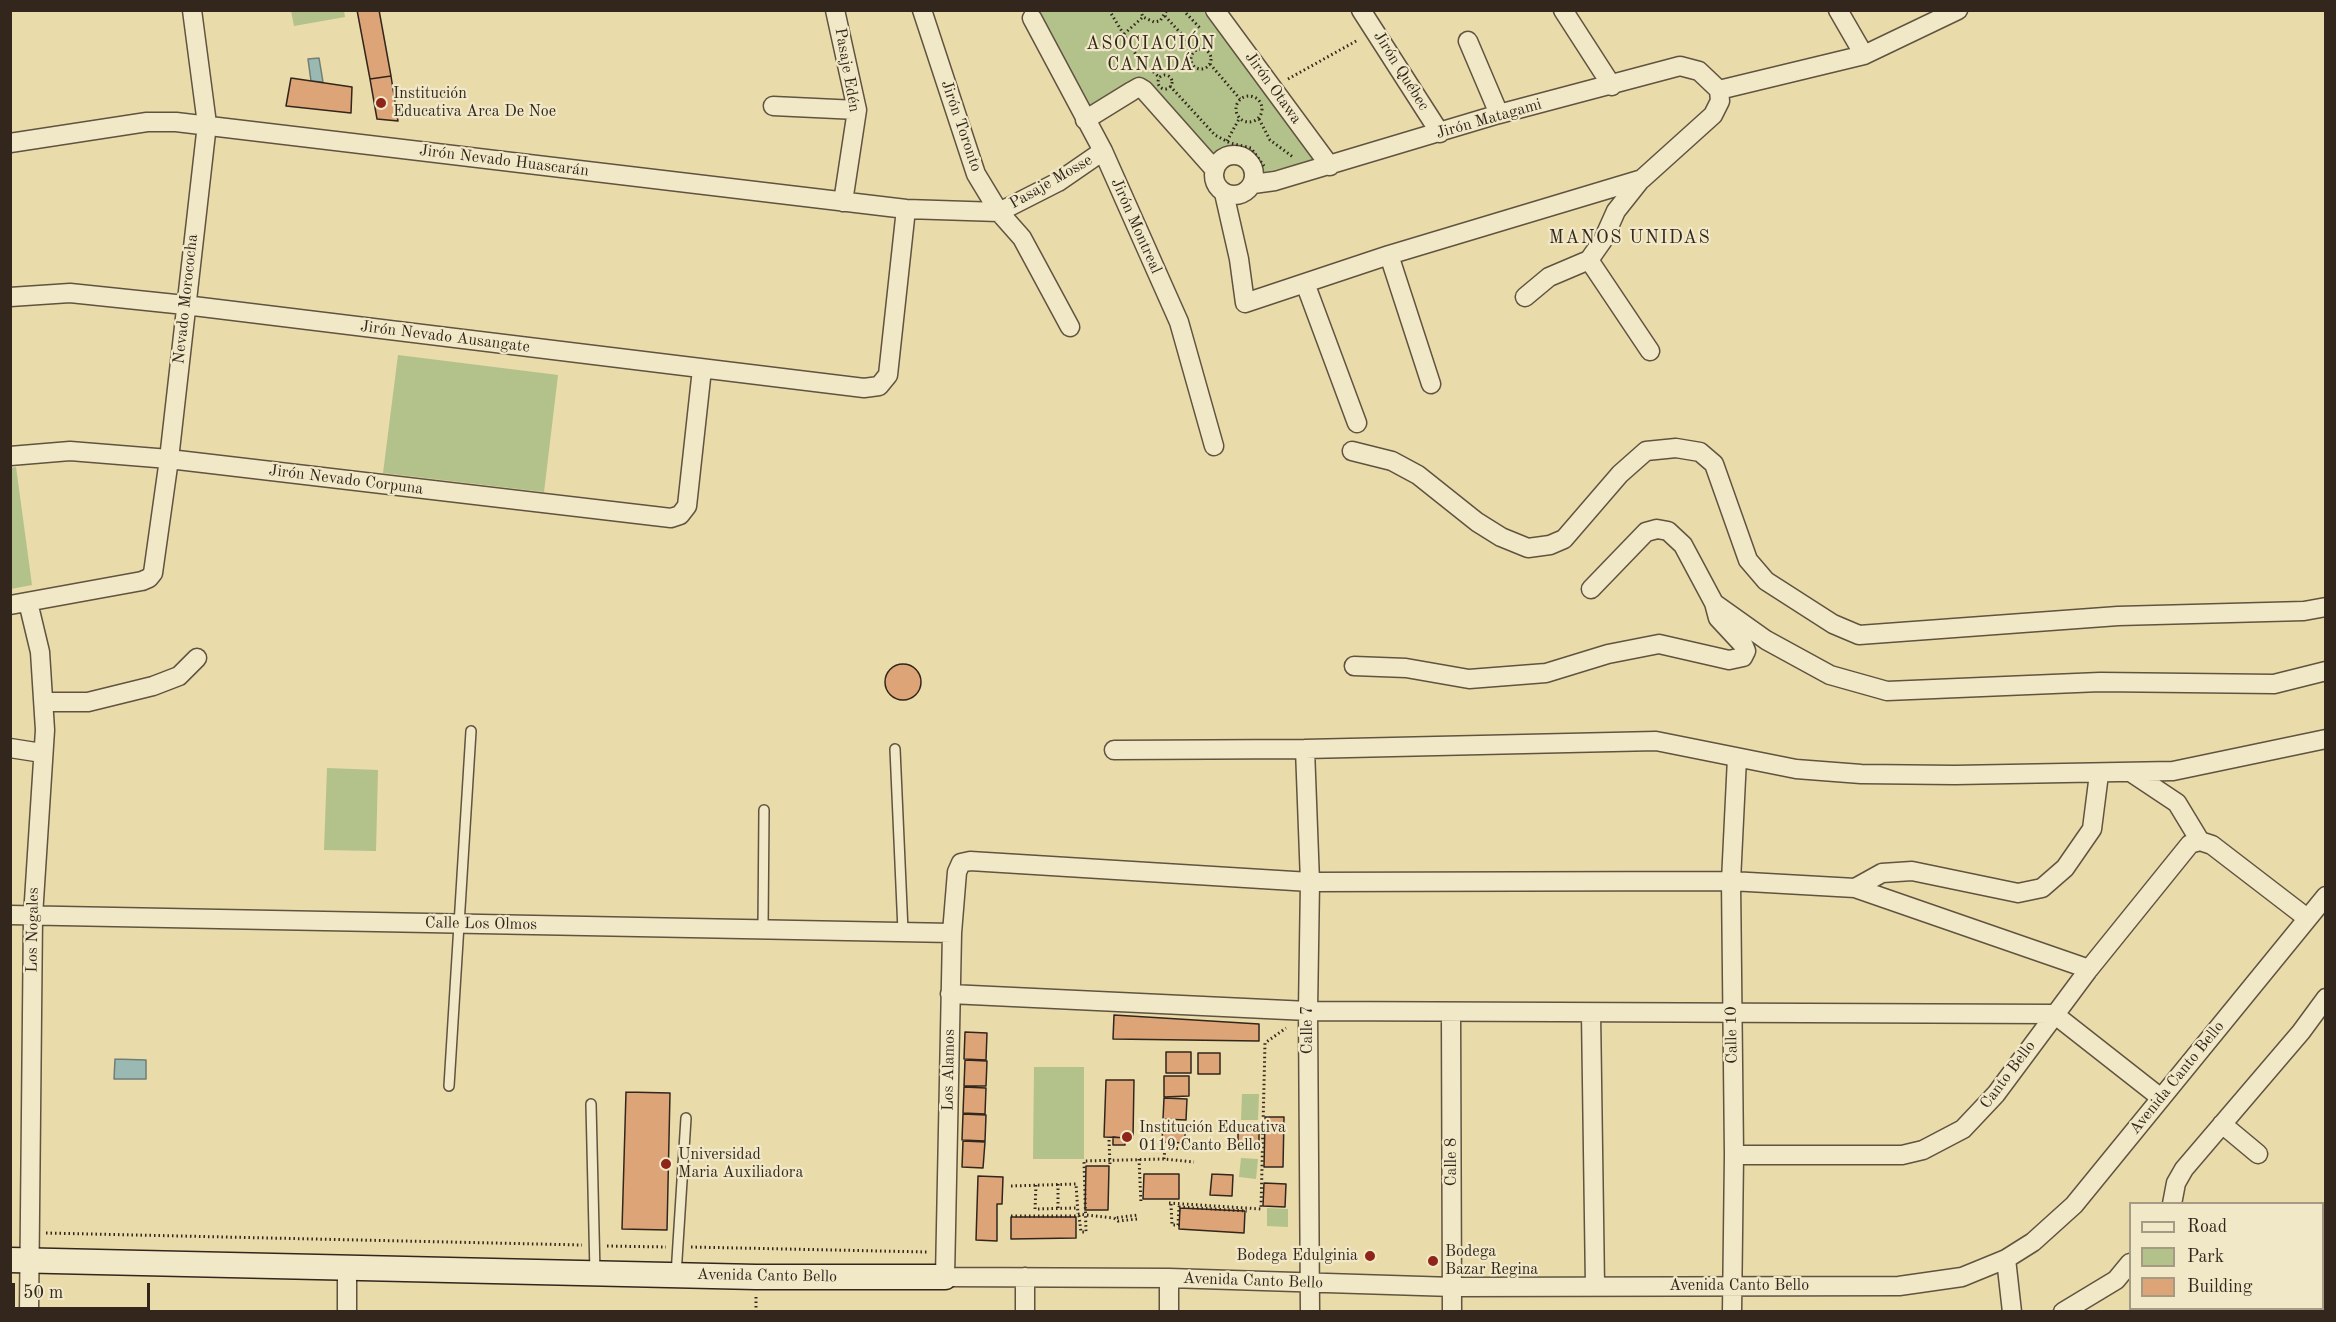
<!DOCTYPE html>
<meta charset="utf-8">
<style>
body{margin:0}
#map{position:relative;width:2336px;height:1322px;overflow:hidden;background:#e9dbaa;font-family:"Old Standard TT",serif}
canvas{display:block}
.frame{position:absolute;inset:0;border:12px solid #32261d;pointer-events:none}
.legend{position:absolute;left:2129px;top:1202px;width:195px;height:108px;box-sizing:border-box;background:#f1e8c8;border:2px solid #a59a84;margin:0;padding:8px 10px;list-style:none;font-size:18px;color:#32261d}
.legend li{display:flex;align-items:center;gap:12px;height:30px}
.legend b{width:30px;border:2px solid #a59a84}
.scale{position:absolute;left:12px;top:1283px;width:138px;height:27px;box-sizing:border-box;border:3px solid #32261d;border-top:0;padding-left:8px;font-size:18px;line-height:21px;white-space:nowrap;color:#32261d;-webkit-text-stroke:4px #f1e8c8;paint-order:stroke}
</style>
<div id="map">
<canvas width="2336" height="1322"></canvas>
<div class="frame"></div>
<ul class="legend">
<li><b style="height:8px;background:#f1e8c8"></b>Road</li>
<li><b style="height:16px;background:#b3c18b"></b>Park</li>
<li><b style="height:16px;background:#dda477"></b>Building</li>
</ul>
<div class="scale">50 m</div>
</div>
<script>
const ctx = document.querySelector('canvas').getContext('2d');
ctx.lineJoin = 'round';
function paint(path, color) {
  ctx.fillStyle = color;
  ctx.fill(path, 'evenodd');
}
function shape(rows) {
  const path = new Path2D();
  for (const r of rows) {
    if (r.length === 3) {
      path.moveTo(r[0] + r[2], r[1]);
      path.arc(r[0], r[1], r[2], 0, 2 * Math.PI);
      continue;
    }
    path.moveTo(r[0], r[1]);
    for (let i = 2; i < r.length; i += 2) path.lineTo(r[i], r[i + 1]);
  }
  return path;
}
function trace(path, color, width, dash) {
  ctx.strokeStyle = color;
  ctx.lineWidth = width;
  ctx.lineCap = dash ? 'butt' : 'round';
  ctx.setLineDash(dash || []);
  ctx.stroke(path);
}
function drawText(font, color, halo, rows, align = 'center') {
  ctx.font = font + ' "Old Standard TT",serif';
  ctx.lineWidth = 4.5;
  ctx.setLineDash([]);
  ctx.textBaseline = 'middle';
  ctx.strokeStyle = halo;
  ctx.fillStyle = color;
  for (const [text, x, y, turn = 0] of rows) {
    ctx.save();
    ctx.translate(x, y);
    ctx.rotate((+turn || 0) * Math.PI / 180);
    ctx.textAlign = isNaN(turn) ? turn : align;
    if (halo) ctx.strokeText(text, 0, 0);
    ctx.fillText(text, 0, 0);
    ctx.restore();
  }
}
paint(shape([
 [291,11,344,11,345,17,294,26],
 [1038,11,1203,11,1318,160,1265,172,1242,145,1230,145,1210,155,1146,84,1088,111],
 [398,355,558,375,544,492,383,473],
 [16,467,32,585,11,589,10,468],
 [327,768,378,770,376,851,324,850],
 [1034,1067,1084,1067,1084,1159,1033,1159],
 [1242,1094,1259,1094,1258,1120,1241,1120],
 [1241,1158,1258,1159,1256,1179,1239,1177],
 [1267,1208,1288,1209,1288,1227,1267,1226]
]), '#b3c18b');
const water = shape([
 [319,58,323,82,311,81,308,59,319,58],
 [115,1059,146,1060,146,1079,114,1079,115,1059]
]);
paint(water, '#9ab9b2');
trace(water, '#707e76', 1.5);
const building = shape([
 [357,10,379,10,391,76,370,79,357,10],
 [391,76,398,121,377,119,370,79,391,76],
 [291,78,352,87,351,113,286,106,291,78],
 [903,682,18],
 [1114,1015,1259,1024,1259,1041,1113,1039,1114,1015],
 [965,1032,987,1033,986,1060,964,1059,965,1032],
 [1166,1052,1191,1052,1191,1073,1166,1073,1166,1052],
 [1198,1053,1220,1053,1220,1074,1198,1074,1198,1053],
 [965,1060,987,1061,986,1086,964,1086,965,1060],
 [1164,1076,1189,1076,1189,1096,1164,1097,1164,1076],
 [1106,1080,1134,1080,1133,1138,1104,1137,1106,1080],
 [964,1087,986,1088,985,1114,963,1113,964,1087],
 [626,1092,670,1093,667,1230,622,1229,626,1092],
 [1164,1098,1187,1099,1186,1120,1163,1119,1164,1098],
 [963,1114,986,1115,985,1141,962,1140,963,1114],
 [1265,1117,1284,1117,1283,1167,1264,1167,1265,1117],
 [1163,1123,1185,1124,1185,1143,1162,1142,1163,1123],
 [1238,1128,1259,1129,1259,1150,1238,1149,1238,1128],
 [1113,1137,1125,1138,1125,1145,1113,1145,1113,1137],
 [963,1141,985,1142,983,1168,962,1167,963,1141],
 [1086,1166,1109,1166,1108,1210,1085,1210,1086,1166],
 [1144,1174,1179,1174,1179,1199,1143,1199,1144,1174],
 [1212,1174,1233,1175,1232,1196,1210,1195,1212,1174],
 [978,1176,1003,1177,1002,1204,997,1204,997,1241,976,1240,978,1176],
 [1264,1183,1286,1184,1285,1207,1263,1206,1264,1183],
 [1180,1208,1245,1211,1244,1233,1179,1229,1180,1208],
 [1011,1217,1076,1217,1076,1238,1011,1239,1011,1217]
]);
paint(building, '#dda477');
trace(building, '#32261d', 1.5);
const lane = shape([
 [895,749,903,931],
 [763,928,764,810],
 [449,1086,471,731],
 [591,1104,595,1273],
 [676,1275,686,1118]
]);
const street = shape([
 [835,10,857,110,843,202],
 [922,10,976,174,999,212,1022,238,1070,327],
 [1215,10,1330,166],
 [1361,10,1440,133],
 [1563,10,1612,86],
 [1838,10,1864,55],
 [1032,18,1103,151,1179,322,1214,446],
 [1468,41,1499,114],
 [1719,90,1864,55,1958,10],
 [773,106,857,110],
 [1085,120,1132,91,1139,87,1144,90,1215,170],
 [10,143,147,122,176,122,906,209,999,212,1058,182,1103,151],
 [1234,175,20],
 [1224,193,1239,259,1245,303,1389,255,1642,179,1713,115,1720,101,1719,90,1699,71,1680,66,1499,114,1275,181,1253,184],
 [1389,255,1431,384],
 [1589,260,1650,351],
 [1305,283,1357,423],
 [10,297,70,293,185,305,864,388,879,386,888,375,906,209],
 [1525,297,1549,277,1589,260,1603,240,1616,211,1639,182],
 [1352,451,1392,461,1418,475,1477,522,1501,537,1528,548,1550,545,1564,539,1620,474,1646,451,1676,448,1700,452,1714,464,1748,560,1766,581,1833,624,1859,635,2118,616,2304,611,2326,607],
 [10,456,70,451,169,459,671,518,680,515,687,506,702,369],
 [1591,589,1646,532,1657,529,1668,531,1683,545,1714,603,1766,640,1830,675,1887,691,2100,682,2274,684,2326,671],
 [28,602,40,652,45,730,33,916,29,1312],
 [10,605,142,581,149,578,153,573,169,459,207,124,192,10],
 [1354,666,1406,668,1469,679,1546,673,1608,654,1659,644,1729,660,1743,657,1746,651,1744,646,1718,618,1714,603],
 [44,702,88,702,153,686,179,676,197,658],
 [10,748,42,753],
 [1305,749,1310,882,1308,1011,1310,1312],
 [1114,750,1305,749,1656,741,1796,769,1861,774,1955,775,2173,771,2326,739],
 [2132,773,2177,803,2200,841,2212,845,2307,918],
 [1855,888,1882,873,1912,871,2018,893,2042,888,2065,868,2092,829,2099,774],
 [10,915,952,933],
 [2089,969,1855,888,1731,881,1310,882,970,861,961,863,957,872,952,933,945,1277,1169,1278,1453,1287,1899,1286,1962,1277,2006,1259,2033,1242,2074,1205,2326,896],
 [950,994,1308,1011,2054,1014,2161,1098],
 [1451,1013,1452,1312],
 [1591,1013,1595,1286],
 [2222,1124,2258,1154],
 [1734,1155,1902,1155,1923,1150,1963,1129,1996,1094,2089,969,2190,844,2200,841],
 [2172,1204,2176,1183,2184,1169,2301,1032,2326,998],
 [2006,1259,2012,1312],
 [1025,1277,1025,1312],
 [347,1312,347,1268],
 [1169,1312,1169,1278],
 [1732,1312,1734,1155,1731,881,1737,758],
 [2063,1312,2116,1280,2130,1263]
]);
const secondary = shape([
 [10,1260,756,1277,945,1277]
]);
trace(lane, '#605340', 12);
trace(street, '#605340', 21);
trace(secondary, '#32261d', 27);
trace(shape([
 [1109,10,1138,58,1160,78],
 [1140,10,1143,17,1154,22,1160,21,1167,10],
 [1183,10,1200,28],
 [1165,16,1196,50],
 [1124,34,1143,17],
 [1201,59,10],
 [1210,64,1240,99],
 [1165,82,7],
 [1288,79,1358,40],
 [1170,86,1215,135,1230,143,1251,148,1264,166],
 [1249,109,13],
 [1259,119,1270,140,1293,157],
 [1227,141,1239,119],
 [1109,1140,1110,1165],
 [1139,1159,1141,1203],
 [1164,1159,1165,1148,1193,1149],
 [1036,1185,1035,1209,1076,1208],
 [1011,1186,1076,1184,1078,1214],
 [1169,1203,1261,1209,1265,1043,1286,1028],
 [1171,1204,1172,1225,1178,1225,1179,1207,1247,1211],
 [1058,1208,1058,1184],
 [1078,1214,1114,1218],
 [1011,1216,1079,1216,1081,1232,1086,1232,1084,1161,1164,1159,1194,1162],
 [1137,1219,1118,1221,1114,1218,1138,1215],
 [46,1233,582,1245],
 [607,1246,666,1247],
 [691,1247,927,1252],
 [756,1312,756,1296]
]), '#32261d', 3, [1.5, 3]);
trace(lane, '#f1e8c8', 9);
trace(street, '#f1e8c8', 18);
trace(secondary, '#f1e8c8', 24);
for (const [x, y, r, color] of [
 [381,103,6,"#8f2418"],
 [1127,1137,6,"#8f2418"],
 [666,1164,6,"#8f2418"],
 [1370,1256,6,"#8f2418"],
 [1433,1261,6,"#8f2418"]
]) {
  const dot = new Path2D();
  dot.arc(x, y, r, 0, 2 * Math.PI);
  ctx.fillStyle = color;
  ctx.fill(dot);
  trace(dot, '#f1e8c8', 2);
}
drawText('16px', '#32261d', '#f1e8c8', [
 ["Pasaje Edén",847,70,80],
 ["Jirón Québec",1401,71,58],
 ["Jirón Otawa",1273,88,54],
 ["Jirón Matagami",1489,119,-16],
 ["Jirón Toronto",961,126,71],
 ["Jirón Nevado Huascarán",504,161,7],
 ["Pasaje Mosse",1051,182,-30],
 ["Jirón Montreal",1136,226,66],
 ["Nevado Morococha",186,299,-84],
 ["Jirón Nevado Ausangate",445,337,7],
 ["Jirón Nevado Corpuna",346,480,7],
 ["Calle Los Olmos",481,924,1],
 ["Los Nogales",33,930,-89],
 ["Calle 7",1308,1030,-90],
 ["Calle 10",1732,1035,-91],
 ["Los Alamos",949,1070,-89],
 ["Canto Bello",2008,1075,-53],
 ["Avenida Canto Bello",2177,1078,-51],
 ["Calle 8",1452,1162,-90],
 ["Avenida Canto Bello",767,1276,1],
 ["Avenida Canto Bello",1253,1281,2],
 ["Avenida Canto Bello",1739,1286]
]);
drawText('16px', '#32261d', '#f1e8c8', [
 ["Institución",393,94],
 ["Educativa Arca De Noe",393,112],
 ["Institución Educativa",1139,1128],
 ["0119 Canto Bello",1139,1146],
 ["Universidad",678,1155],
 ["Maria Auxiliadora",678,1173],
 ["Bodega",1445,1252],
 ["Bazar Regina",1445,1270],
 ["Bodega Edulginia",1358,1256,"right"]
], 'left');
ctx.letterSpacing = '1.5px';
drawText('18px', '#32261d', '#f1e8c8', [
 ["ASOCIACIÓN",1151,44],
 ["CANADÁ",1151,65],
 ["MANOS UNIDAS",1630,238]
]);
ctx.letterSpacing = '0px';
</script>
